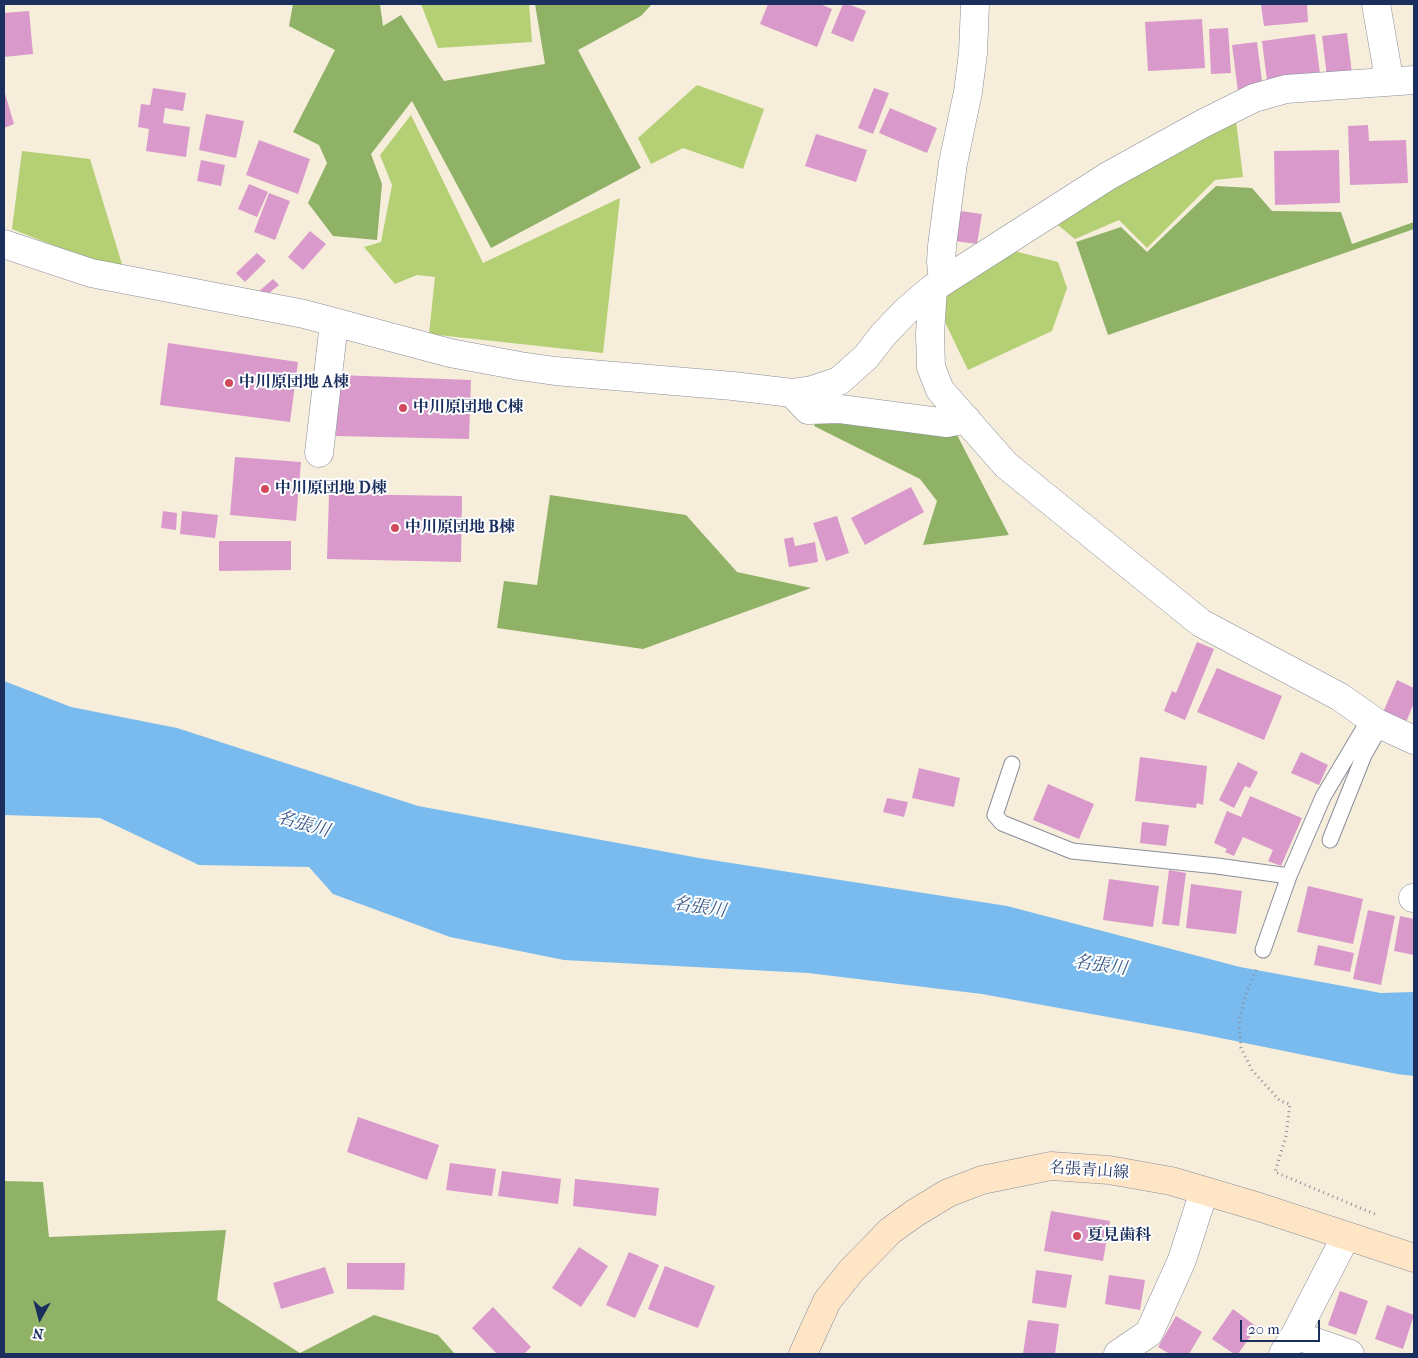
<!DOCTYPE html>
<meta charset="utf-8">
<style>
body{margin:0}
#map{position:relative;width:1418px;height:1358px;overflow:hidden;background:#f6eddb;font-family:"IM FELL French Canon",serif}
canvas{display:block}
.frame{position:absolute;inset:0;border:5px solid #1b2f5e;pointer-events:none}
.north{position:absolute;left:15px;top:1293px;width:50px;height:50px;-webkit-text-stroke:4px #fff;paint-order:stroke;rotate:187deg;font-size:14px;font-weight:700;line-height:20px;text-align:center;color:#1b2f5e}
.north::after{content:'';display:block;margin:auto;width:18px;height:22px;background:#1b2f5e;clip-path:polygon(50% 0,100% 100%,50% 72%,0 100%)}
.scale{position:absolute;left:1240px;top:1320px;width:80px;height:22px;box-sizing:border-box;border:2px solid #1b2f5e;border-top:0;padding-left:6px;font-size:15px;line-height:18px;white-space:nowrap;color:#1b2f5e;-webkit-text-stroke:4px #fff;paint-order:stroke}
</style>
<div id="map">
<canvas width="1418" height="1358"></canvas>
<div class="frame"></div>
<div class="north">N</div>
<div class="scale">20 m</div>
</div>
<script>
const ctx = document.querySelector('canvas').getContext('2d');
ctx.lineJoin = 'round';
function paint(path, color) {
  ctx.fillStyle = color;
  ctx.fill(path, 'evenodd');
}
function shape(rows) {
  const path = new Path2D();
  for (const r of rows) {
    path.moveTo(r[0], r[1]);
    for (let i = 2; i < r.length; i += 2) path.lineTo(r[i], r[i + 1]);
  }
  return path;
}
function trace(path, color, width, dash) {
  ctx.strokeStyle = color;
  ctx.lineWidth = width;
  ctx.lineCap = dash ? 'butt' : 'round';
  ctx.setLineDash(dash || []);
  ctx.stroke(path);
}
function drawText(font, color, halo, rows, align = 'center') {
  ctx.font = font + ' "IM FELL French Canon","Noto Serif JP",serif';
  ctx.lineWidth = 4;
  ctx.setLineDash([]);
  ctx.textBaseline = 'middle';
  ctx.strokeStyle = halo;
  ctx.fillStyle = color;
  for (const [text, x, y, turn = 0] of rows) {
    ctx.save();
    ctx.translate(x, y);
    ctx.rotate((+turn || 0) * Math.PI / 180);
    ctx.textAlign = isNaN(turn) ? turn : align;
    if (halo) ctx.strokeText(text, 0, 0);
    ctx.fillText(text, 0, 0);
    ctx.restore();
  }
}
paint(shape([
 [421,4,529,4,532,42,438,48],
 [697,85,764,109,743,169,683,148,651,164,638,138],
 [411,115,483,263,620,198,603,353,429,334,435,277,417,275,395,284,364,247,381,242,392,185,380,155],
 [1236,121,1243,177,1215,180,1147,248,1119,220,1075,239,1053,221],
 [22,151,90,159,125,274,12,229],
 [1014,251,1058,262,1067,288,1052,331,968,370,930,291]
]), '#b4cf74');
paint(shape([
 [293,4,380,4,383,26,401,15,444,81,545,64,535,4,652,4,641,16,578,50,641,168,491,248,412,101,371,154,382,184,377,240,333,236,308,203,327,163,319,145,293,132,335,50,289,26],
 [1216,186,1252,188,1272,211,1341,212,1352,244,1414,222,1414,229,1108,335,1076,242,1121,227,1147,252],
 [819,418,956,433,1009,535,923,545,937,501,920,479,814,426],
 [550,495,686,515,737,572,811,588,643,649,497,628,504,581,537,585],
 [4,1181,43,1182,49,1237,226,1230,217,1300,300,1353,374,1315,438,1335,455,1354,4,1354]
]), '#8fb266');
paint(shape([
 [4,681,71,707,177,728,418,806,699,858,1007,906,1240,967,1381,993,1414,992,1414,1076,1397,1074,1196,1033,982,994,808,973,564,960,450,937,333,894,309,867,199,865,100,818,4,815]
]), '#79bbee');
paint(shape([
 [768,4,820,4,832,9,817,47,760,24],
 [843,4,848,4,866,11,853,42,831,33],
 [1261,4,1307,4,1308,22,1264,26],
 [29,11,33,54,4,57,4,13],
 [1202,19,1205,68,1148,71,1145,22],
 [1228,28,1231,73,1211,74,1209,29],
 [1347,33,1352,74,1327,77,1322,36],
 [1315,34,1321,82,1268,89,1262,41],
 [1257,42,1263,89,1238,92,1232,45],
 [153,88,186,93,183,111,165,108,163,123,190,127,186,157,146,151,149,129,138,127,141,104,150,105],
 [874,88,889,93,873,134,858,128],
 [4,90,14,124,4,128],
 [890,108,937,128,927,153,879,133],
 [206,114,244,121,236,158,199,150],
 [1368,125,1369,141,1406,140,1408,183,1350,185,1348,126],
 [816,134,867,150,856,182,805,166],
 [259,140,310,159,298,194,246,175],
 [1339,150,1340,203,1275,205,1274,151],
 [201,160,225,165,221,186,197,181],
 [249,184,268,192,257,217,238,209],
 [269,193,290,201,275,240,254,232],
 [960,211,982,214,977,244,955,241],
 [310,231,326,244,303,270,288,257],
 [257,253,266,261,245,282,236,273],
 [273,279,279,285,263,298,258,292],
 [168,343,298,362,290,422,160,405],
 [338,375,471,380,469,439,336,436],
 [235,457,301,462,296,521,230,515],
 [911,487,924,512,865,545,851,518],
 [329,494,462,496,461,562,327,559],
 [163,511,177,513,176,530,161,528],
 [182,511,218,515,215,538,180,534],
 [837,516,849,553,826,561,813,523],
 [793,537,795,546,815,542,818,562,789,567,784,539],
 [219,541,291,541,291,570,219,571],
 [1197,642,1214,649,1185,720,1164,711,1172,691,1176,693],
 [1217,668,1282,696,1264,740,1197,712],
 [1397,680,1414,688,1414,703,1404,727,1381,717],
 [1301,752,1328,765,1319,785,1291,773],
 [1140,757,1207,766,1203,805,1197,803,1196,808,1135,801],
 [1238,762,1258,772,1250,788,1245,786,1234,808,1219,800],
 [919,768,960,778,954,807,912,798],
 [1048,784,1094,804,1079,839,1033,820],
 [1250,796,1302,818,1281,866,1268,861,1273,850,1243,837,1234,856,1225,852,1227,849,1214,843,1227,811,1241,817],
 [887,798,908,802,904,817,883,812],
 [1142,822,1169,825,1166,846,1140,843],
 [1169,870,1186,873,1179,926,1162,924],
 [1109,879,1159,886,1153,927,1103,920],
 [1191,884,1242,891,1236,934,1186,928],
 [1308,886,1363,899,1353,944,1297,932],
 [1368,910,1395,916,1381,985,1353,979],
 [1400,916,1414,919,1414,955,1394,951],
 [1318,945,1354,953,1350,972,1314,965],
 [358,1117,439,1145,427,1180,347,1152],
 [450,1163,496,1169,492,1196,446,1190],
 [502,1171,561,1179,558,1204,498,1196],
 [575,1179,659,1188,656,1216,573,1206],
 [1051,1211,1110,1221,1103,1261,1044,1251],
 [579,1247,608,1266,581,1307,552,1288],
 [629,1252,659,1265,635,1318,606,1305],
 [347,1263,405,1263,404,1290,347,1289],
 [665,1266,715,1286,698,1328,648,1309],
 [325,1267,334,1293,281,1309,273,1283],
 [1036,1270,1072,1275,1066,1308,1032,1303],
 [1109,1275,1145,1280,1140,1310,1105,1304],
 [1340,1291,1368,1301,1356,1335,1328,1325],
 [1387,1305,1414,1315,1403,1349,1375,1339],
 [493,1307,531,1347,524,1354,497,1354,472,1328],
 [1233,1309,1257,1327,1238,1354,1234,1354,1212,1339],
 [1176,1316,1202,1332,1189,1354,1170,1354,1158,1347],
 [1028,1320,1059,1324,1055,1354,1023,1354]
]), '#d99acb');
const service = shape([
 [1012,764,995,815,1002,823,1072,851,1217,866,1289,876],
 [1330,840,1364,755,1381,725],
 [1263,950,1289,876,1323,797,1370,718]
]);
const minor = shape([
 [1376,4,1387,67,1383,82],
 [4,244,91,273,304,314,450,353,520,366,555,371,733,386,792,393,812,390,839,381,866,357,883,335,907,310,933,288,1108,176,1202,124,1254,98,1286,89,1414,80],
 [943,281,941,262,942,246,953,163,968,92,973,53,975,4],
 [933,288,930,334,931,367,940,390,1006,465,1201,623,1340,697,1377,723,1414,740],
 [792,393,808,410,840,409,947,423,966,419],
 [319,453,334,323],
 [1413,898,1414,898],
 [1295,1335,1350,1354],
 [1118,1354,1149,1333,1182,1260,1204,1191],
 [1283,1354,1295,1335,1346,1236]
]);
const secondary = shape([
 [803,1354,827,1301,851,1271,890,1231,915,1213,948,1193,982,1180,1051,1166,1109,1170,1171,1181,1259,1207,1414,1258]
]);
trace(service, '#888e9c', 17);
trace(minor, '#888e9c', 29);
trace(secondary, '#888e9c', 29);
trace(shape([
 [1256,970,1245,996,1239,1022,1241,1048,1252,1070,1280,1101,1290,1104,1286,1136,1275,1172,1377,1215]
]), '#888e9c', 3, [1, 4]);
trace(service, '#fff', 15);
trace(minor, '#fff', 28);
trace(secondary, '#fee5c5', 28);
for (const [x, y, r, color] of [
 [229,383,5,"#d1495b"],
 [403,408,5,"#d1495b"],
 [265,489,5,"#d1495b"],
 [395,528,5,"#d1495b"],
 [1077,1236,5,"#d1495b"]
]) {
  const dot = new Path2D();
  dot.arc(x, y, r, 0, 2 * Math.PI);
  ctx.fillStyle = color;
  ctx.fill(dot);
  trace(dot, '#fff', 2);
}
drawText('bold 16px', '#1b2f5e', '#fff', [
 ["中川原団地 A棟",239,383],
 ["中川原団地 C棟",413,408],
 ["中川原団地 D棟",275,489],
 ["中川原団地 B棟",405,528],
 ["夏見歯科",1087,1236]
], 'left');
drawText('16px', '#1b2f5e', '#fff', [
 ["名張青山線",1089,1171,4]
]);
drawText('italic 18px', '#375989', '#fff', [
 ["名張川",303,825,16],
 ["名張川",699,908,9],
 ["名張川",1100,966,8]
]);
</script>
